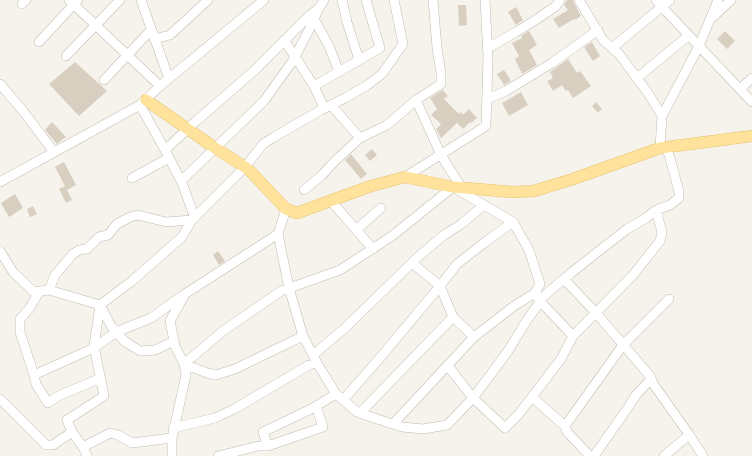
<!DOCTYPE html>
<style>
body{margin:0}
canvas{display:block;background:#f6f3ec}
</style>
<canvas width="752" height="456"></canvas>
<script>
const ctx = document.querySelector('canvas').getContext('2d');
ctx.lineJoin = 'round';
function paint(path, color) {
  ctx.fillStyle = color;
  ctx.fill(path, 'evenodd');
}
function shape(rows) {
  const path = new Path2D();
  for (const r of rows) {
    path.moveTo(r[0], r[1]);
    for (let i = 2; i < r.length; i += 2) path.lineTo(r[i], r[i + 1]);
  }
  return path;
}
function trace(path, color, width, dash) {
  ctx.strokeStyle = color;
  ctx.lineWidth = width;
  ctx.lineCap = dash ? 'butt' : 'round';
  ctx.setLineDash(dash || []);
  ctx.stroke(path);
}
paint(shape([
 [568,0,573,0,574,3,581,16,575,20,574,19,559,28,553,19,568,10,564,5,566,1],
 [458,5,466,5,467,25,459,26],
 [516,7,523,20,516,25,508,12],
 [529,31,537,45,529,50,537,65,522,74,515,59,519,56,512,43,522,38,521,36],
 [725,31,735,41,727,49,717,39],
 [592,42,600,56,593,61,584,47],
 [568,59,577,73,580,71,591,86,573,98,568,90,566,91,562,85,553,91,547,81,553,78,550,72],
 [75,62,107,91,79,116,49,84],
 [504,70,511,81,504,85,497,74],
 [443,90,448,96,444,99,459,114,461,112,463,115,469,109,477,118,471,123,470,122,463,129,457,123,441,138,436,129,441,124,431,115,437,109,430,98],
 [521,92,528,105,509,116,502,103],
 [596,102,602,109,598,113,592,106],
 [52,122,66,137,57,144,45,130],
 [372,149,377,155,370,161,365,155],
 [351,154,367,174,361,179,345,160],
 [64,162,76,185,67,190,72,200,66,203,59,189,65,186,55,167],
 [15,194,23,208,9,217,1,203],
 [33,206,37,214,30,217,27,209],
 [218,251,225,261,219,265,213,255]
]), '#d8cfc1');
const minor = shape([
 [69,0,160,86],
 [141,0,169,79],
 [342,0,347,22,359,60],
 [433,0,437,48,441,73,441,84,416,100,441,155,461,187],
 [579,0,603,40,619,54,648,93,662,116],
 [656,0,662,7,752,102],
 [22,4,26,0],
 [713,17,731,0],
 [314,19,329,46,339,72],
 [154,39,170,35,208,0],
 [284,40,314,86,324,108],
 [39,42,78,0],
 [488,48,516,32,534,21,556,6,560,0],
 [612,48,670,0],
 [66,56,120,0],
 [637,78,688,36],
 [104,80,151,30],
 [0,84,23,111,54,152],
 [314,86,380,48,366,0],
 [740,89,752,78],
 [487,99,506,91,552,63,598,30],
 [140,105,165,150,182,183,195,218],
 [331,105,360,138,387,125,416,100],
 [660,148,662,116,699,46,718,0],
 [165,150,195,122,255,70,310,15,319,8,324,0],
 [405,177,486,126,488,57,485,0],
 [132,178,169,158],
 [181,181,264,101,292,62,308,32,319,8],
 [0,182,140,105,160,86,264,0],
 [304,190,321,176,336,160,360,138],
 [331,201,373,249],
 [286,209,278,234,289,288,303,336,317,363,336,394,357,412,371,417,402,427,423,429,447,425,473,398,494,370,508,351,527,320,540,302],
 [656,210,670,205,679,198,679,192,670,158,666,147],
 [356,230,381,208],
 [0,251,13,272,34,292,49,290,100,305,94,346,104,396,67,420,72,432,53,445,46,445,0,399],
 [564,279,596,313,650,376,654,385,688,433,703,456],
 [49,290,55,275,73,254,79,250,87,249,99,237,108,235,117,224,130,217,138,215,166,222,192,220],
 [39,292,29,309,20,319,20,332,34,375,36,384,48,403,58,396,101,378],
 [474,337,453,317,440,286,457,264,484,243,513,222],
 [174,341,155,350,140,351,124,341,111,326,100,305,132,281,182,237,192,220,245,167,263,144,274,137,321,110,345,98,366,86,382,74,403,44,394,0],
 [313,355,345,328,419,256,444,235,460,225,484,205],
 [184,364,223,331,281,291,340,270,392,236,453,187,513,222,529,250,540,284,535,293,539,300,573,336],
 [184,364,207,373,216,375,235,369,303,336],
 [448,366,473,398,505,428,518,415,561,359,573,336,633,275,660,241,662,232,656,210,646,218,627,229,571,273,539,300],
 [34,375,94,348,116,332,151,318,182,296],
 [532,397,565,426],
 [343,400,379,359,440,286,412,263],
 [316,406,323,427,268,446,263,432,311,409,336,394],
 [360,413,453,317],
 [393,424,474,337,514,306,535,293],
 [173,428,215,418,236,408,309,365,317,363],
 [72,432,83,447,110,433,118,435,132,443,172,438,186,375,184,364,175,346,170,321,185,294,278,234],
 [172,438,172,456],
 [83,447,87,456],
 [218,456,258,446,268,446],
 [590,456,567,432,565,426,623,345,669,299],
 [594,456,629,406,636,395,651,379],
 [664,456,689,435]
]);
const major = shape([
 [146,100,215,148,245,167,251,172,286,209,297,213,371,186,405,177,453,187,512,192,534,191,573,179,660,148,752,136]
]);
trace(minor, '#c2bbae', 10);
trace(major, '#e6c16a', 12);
trace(minor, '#fff', 9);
trace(major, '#ffe39c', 11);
</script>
